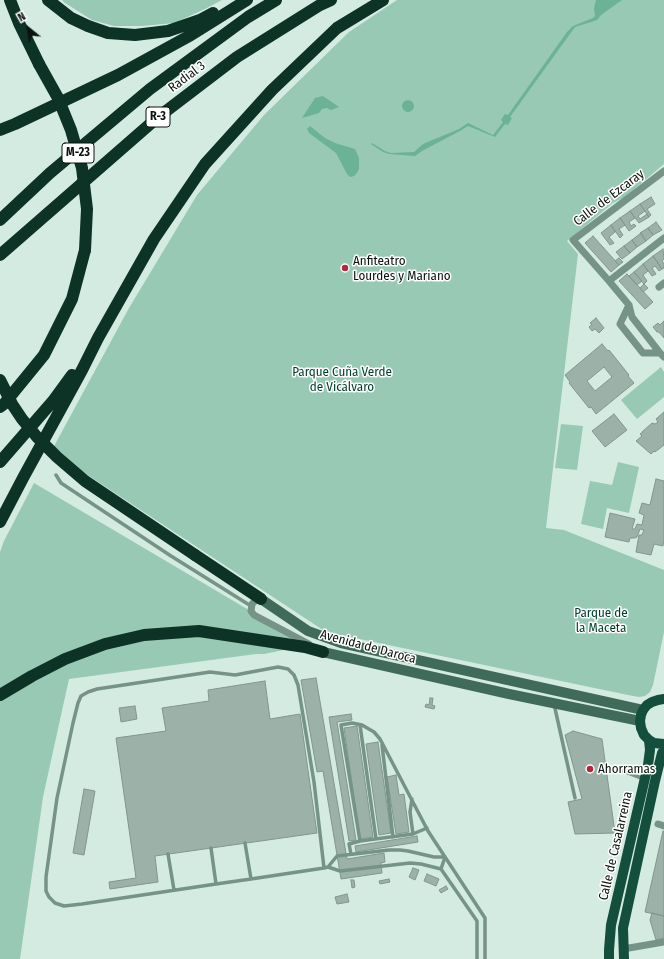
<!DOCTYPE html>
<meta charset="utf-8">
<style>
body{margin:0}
#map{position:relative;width:664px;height:959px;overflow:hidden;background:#d4ebe1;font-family:"Fira Sans Condensed",sans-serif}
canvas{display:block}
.north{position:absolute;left:8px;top:8px;width:40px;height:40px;-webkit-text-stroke:3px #fff;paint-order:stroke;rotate:330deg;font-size:11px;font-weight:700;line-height:16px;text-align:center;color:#0b130f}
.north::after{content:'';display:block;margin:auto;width:14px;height:18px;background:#0b130f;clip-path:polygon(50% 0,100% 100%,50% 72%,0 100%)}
</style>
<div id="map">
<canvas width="664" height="959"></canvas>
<div class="north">N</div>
</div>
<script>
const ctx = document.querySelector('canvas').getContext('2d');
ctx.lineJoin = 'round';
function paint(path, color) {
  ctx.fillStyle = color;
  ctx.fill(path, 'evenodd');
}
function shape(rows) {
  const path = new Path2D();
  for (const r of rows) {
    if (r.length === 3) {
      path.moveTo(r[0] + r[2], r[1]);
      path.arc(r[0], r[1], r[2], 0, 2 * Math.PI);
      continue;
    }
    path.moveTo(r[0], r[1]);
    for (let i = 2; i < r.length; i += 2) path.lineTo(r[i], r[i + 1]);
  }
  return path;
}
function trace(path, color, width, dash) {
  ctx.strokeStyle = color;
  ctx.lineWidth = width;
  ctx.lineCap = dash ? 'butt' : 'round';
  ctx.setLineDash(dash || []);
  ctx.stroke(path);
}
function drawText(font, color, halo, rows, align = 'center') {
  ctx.font = font + ' "Fira Sans Condensed",sans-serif';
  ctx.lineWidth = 3;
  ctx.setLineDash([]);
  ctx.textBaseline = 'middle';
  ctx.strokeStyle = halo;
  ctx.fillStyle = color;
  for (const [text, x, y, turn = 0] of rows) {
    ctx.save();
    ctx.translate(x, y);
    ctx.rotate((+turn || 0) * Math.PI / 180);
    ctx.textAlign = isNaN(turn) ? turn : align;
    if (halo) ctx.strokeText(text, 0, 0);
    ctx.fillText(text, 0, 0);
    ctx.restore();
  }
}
paint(shape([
 [62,0,222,0,205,9,174,23,142,26,114,26,92,20,65,3],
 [397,0,664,0,664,164,625,197,613,203,567,241,578,254,546,528,564,530,664,570,664,632,653,685,650,692,645,696,639,697,628,695,326,632,71,464,53,448,129,308,197,195,264,115,349,32],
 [661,367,664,372,664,397,637,419,621,400],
 [561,424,583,426,577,470,555,468],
 [618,462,639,467,629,513,607,508,603,529,581,524,590,481,612,485],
 [34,483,308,645,264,654,256,654,69,679,43,797,20,959,0,959,0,552,4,541]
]), '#98c9b4');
paint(shape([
 [596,0,622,0,601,15,597,20,591,22,575,27,510,117,512,118,508,125,505,124,495,137,468,126,460,131,422,151,415,156,389,154,383,152,371,144,372,143,385,151,391,153,414,152,423,144,459,129,468,123,493,135,503,122,501,120,505,114,508,115,567,32,573,26,593,18,595,16,594,8],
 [323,96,339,107,331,110,327,108,322,109,319,113,302,118,315,98],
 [408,106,6],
 [310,126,325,138,335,143,355,149,359,158,359,169,357,173,354,176,350,177,347,174,336,153,309,133,307,129]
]), '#6cb297');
const building = shape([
 [651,197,655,204,647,209,651,215,649,217,640,204,651,197],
 [640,204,645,211,638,216,640,219,647,214,649,217,639,223,630,211,640,204],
 [630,211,635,218,629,222,631,226,634,224,636,226,629,231,620,218,630,211],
 [620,218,625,225,619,229,623,235,620,238,611,225,620,218],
 [656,222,662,230,653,235,648,228,656,222],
 [611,225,615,232,609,237,614,243,610,245,601,233,611,225],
 [648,228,653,235,646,241,640,233,648,228],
 [641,233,646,241,637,247,632,240,641,233],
 [593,236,619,265,611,272,585,243,593,236],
 [632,240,637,247,630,253,624,246,632,240],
 [624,246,630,253,622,259,616,252,624,246],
 [663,249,664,259,662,261,663,263,664,263,664,268,662,269,653,256,663,249],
 [653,256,662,269,659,271,655,266,652,268,656,274,652,276,643,264,653,256],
 [619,258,623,262,619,265,615,261,619,258],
 [643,264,648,271,643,275,647,281,644,284,634,272,643,264],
 [634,272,642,281,637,285,629,276,634,272],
 [627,274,653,302,645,309,619,281,627,274],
 [644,284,648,288,643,292,640,288,644,284],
 [596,318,604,328,599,333,595,329,592,331,589,327,592,324,590,323,596,318],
 [664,321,664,338,659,332,657,332,653,327,658,323,660,325,664,321],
 [602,344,608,351,609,350,629,375,628,376,634,383,596,414,591,407,589,408,569,383,570,382,565,375,602,344],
 [604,367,612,377,595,391,587,381,604,367],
 [664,412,664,445,655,452,654,451,651,454,636,441,642,436,640,434,643,432,642,432,652,423,655,424,658,422,656,419,664,412],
 [614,414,627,430,605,447,592,431,614,414],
 [656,479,664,481,664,540,663,546,654,544,651,555,636,552,639,535,642,535,644,530,640,529,637,537,635,538,630,538,629,542,605,537,610,513,635,519,632,529,635,529,637,524,642,525,644,515,639,513,642,503,650,505,656,479],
 [316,678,347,859,384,853,385,862,381,863,382,873,341,879,323,771,317,772,301,680,316,678],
 [265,681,270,719,300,714,317,833,155,856,158,882,110,889,109,882,136,878,116,738,166,731,162,708,209,701,208,690,265,681],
 [430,698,433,698,432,705,435,706,434,709,425,707,426,704,429,705,430,698],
 [135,706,137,719,121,722,119,708,135,706],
 [351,714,352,720,337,722,356,840,349,841,329,717,351,714],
 [357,726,373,837,360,839,344,728,357,726],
 [573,731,602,739,615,833,575,834,568,802,582,799,565,735,573,731],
 [378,742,391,833,379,835,366,744,378,742],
 [396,775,399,795,404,794,409,832,396,834,387,777,396,775],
 [84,789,95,791,84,855,73,853,84,789],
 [663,831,664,832,664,916,645,912,663,831],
 [417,836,418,842,356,852,355,846,417,836],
 [413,868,419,870,415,880,409,877,413,868],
 [427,874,439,879,436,886,424,881,427,874],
 [389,879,390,882,380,884,379,881,389,879],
 [351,880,354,880,355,887,352,888,351,880],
 [446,886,448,889,441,893,439,890,446,886],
 [347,894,349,902,337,904,335,897,347,894],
 [652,913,664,916,664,938,656,940,650,920,652,913]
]);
paint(building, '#9cb2a9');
trace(building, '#81978d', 1);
trace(shape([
 [56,475,61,483,171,556,251,606],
 [554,704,575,798],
 [360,725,376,839],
 [382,745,393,837],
 [623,771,644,779],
 [412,799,410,812,413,834],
 [360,841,341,725,352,723,362,725,374,732,380,739,428,831,485,918,485,959],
 [245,843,251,879],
 [211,848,216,884],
 [168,854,174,890],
 [351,854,349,844,360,841,413,834,427,828],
 [328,867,337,856,389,850,400,850,408,851,434,857,445,857,441,869],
 [324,868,314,782,298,685,294,675,288,669,278,667,235,675,210,672,97,689,88,692,81,696,78,703,73,723,57,798,46,877,46,891,49,897,55,903,64,906,82,904,216,884,251,879,324,868,328,867,340,871,410,863,421,864,441,869,477,921,477,959]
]), '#769387', 3.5);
trace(shape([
 [664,171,573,240,609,281,629,305,632,317,660,353,664,357],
 [609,281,664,238],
 [659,287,664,283],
 [629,305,620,324,643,353,660,353],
 [261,599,255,601,252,604,251,611,254,615,309,644],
 [658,824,664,826],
 [623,949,664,942]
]), '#769387', 7);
trace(shape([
 [261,599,308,631,341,643,643,710],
 [323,652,509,694,640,721]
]), '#406b5a', 10);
trace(shape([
 [664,699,658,700,652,702,647,705,643,710,641,715,640,721,641,728,644,735,649,740,654,743,664,744],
 [609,959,609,950,611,925,648,765,650,750,649,740],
 [624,959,623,928,655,781,662,753,664,750]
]), '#134f3c', 10);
trace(shape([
 [10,0,19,23,39,64],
 [48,0,71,18,88,26,108,33,135,35,168,31,200,20,213,13],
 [0,130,15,124,118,75,191,35,247,0],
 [0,220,50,173,150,89,248,17,276,0],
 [0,255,157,118,237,57,320,5,331,0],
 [0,407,4,404,44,355,72,299,85,250],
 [0,462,53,401,72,375],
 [0,522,23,478,82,370,98,338,154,239,205,164,272,90,337,28,383,0],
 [195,555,261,599],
 [0,695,32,676,65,659,105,644,144,635,199,631,305,647,323,652]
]), '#0d3326', 12);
trace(shape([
 [39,64,58,98,71,130,82,168,87,209,85,250],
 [0,380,12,404,22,419,37,437,57,457,85,481,195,555]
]), '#0d3326', 12);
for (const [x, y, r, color] of [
 [345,268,4,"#b7253f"],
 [590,769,4,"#b7253f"]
]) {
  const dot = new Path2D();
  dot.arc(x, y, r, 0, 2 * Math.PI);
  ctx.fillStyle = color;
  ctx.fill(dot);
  trace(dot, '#fff', 1.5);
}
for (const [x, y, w] of [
 [158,117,24],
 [78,153,32]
]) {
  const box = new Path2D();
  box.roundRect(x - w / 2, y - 10, w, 20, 3);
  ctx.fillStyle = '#fff';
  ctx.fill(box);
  trace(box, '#0b130f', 1);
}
drawText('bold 12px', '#0b130f', null, [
 ["R-3",158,117],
 ["M-23",78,153]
]);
drawText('13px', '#0b130f', '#fff', [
 ["Radial 3",187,77,-37],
 ["Calle de Ezcaray",609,198,-37],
 ["Avenida de Daroca",368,647,15],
 ["Calle de Casalarreina",616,846,-77]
]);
drawText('13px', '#0b130f', '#fff', [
 ["Anfiteatro",353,261],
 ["Lourdes y Mariano",353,276],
 ["Ahorramas",598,769]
], 'left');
drawText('13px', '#003e2c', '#fff', [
 ["Parque Cuña Verde",342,372],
 ["de Vicálvaro",342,387],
 ["Parque de",601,613],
 ["la Maceta",601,628]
]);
</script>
